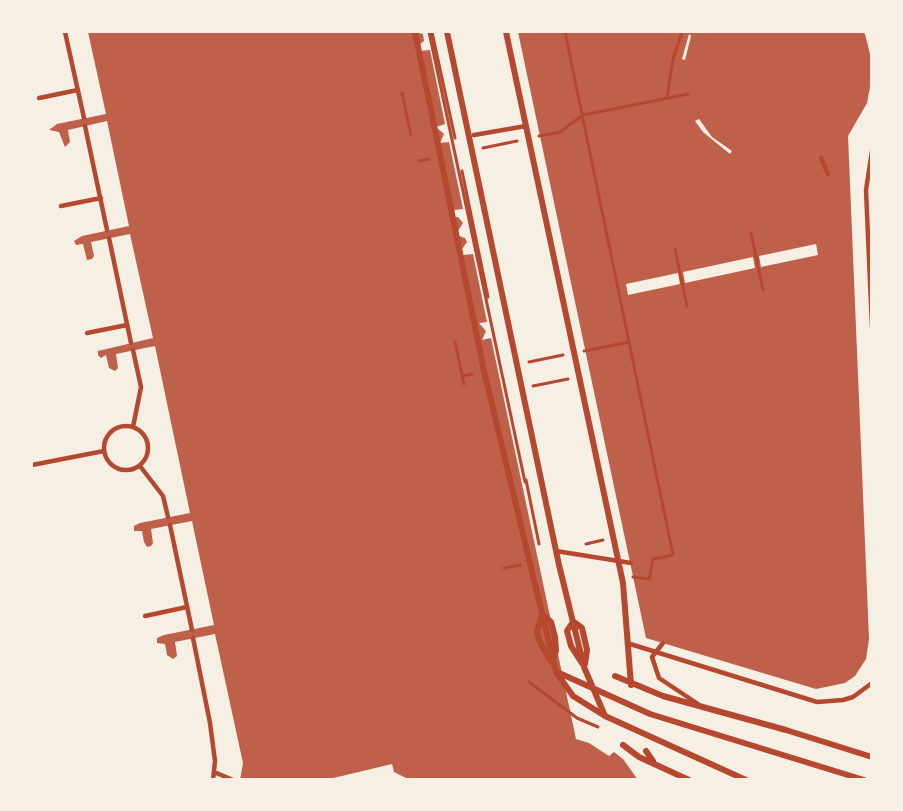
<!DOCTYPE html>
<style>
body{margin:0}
#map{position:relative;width:903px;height:811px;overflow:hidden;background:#f6efe4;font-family:"Asap Condensed",sans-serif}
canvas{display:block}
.frame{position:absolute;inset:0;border:33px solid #f6efe4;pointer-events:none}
</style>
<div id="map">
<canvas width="903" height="811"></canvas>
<div class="frame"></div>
</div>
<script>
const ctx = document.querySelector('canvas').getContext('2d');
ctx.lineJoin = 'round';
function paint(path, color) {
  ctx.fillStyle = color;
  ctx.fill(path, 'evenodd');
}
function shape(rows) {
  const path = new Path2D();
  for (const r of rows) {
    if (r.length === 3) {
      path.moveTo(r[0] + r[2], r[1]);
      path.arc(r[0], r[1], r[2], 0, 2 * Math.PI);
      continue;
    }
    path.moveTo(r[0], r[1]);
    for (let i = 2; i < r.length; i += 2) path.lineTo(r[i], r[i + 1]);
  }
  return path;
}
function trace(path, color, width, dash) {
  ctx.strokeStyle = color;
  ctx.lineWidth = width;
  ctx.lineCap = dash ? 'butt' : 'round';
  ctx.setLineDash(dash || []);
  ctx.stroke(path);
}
paint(shape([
 [88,32,416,32,423,34,424,41,419,45,419,51,430,50,445,124,436,127,444,134,440,143,449,142,463,209,454,210,455,217,458,217,463,223,458,231,459,236,465,238,467,242,462,249,463,255,473,254,487,322,479,323,486,331,482,340,491,338,576,739,589,743,609,756,614,752,623,759,638,780,410,780,394,772,392,764,325,780,240,780,243,763,215,634,175,642,177,656,173,659,167,655,165,644,157,643,157,638,164,635,214,625,192,521,151,529,153,543,151,546,147,547,144,542,142,531,134,531,134,526,140,523,190,513,155,346,116,354,118,368,115,371,109,368,106,355,101,358,98,355,98,351,153,338,130,234,91,242,94,256,92,259,87,260,83,244,76,245,74,241,82,236,129,226,107,121,68,130,70,142,65,147,59,132,49,130,57,124,106,114],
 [518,32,863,32,865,34,872,62,870,87,867,103,848,136,869,639,866,659,855,676,845,683,816,689,646,638],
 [689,34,691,36,685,60,682,59],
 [699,119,712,137,732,151,730,154,703,132,695,121],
 [816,244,818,255,761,267,759,256],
 [753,257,755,268,685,283,683,272],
 [678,273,680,284,628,295,626,284]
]), '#bf614a');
trace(shape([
 [429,32,525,482],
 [432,32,455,138],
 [565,32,673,555,653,559,649,579,633,577],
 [402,93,411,135],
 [667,98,673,59,682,32],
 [539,136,560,132,583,115,688,94],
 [483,148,517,141],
 [419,161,429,159],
 [462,171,488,297],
 [751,233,763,290],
 [675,249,687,306],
 [455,342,464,384],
 [584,351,629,342],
 [529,362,563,355],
 [462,376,472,374],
 [533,386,568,379],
 [526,480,539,544],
 [586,544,603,540],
 [504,568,520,565],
 [529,682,577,718,598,727]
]), '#b5482f', 3);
trace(shape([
 [65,32,84,118],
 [39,98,78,90],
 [85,126,107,230],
 [474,135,526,126],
 [872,151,866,190,872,327],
 [821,158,828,174],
 [61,206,101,198],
 [109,238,131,343],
 [87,333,127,325],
 [126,448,22],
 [133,427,141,387,133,350],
 [32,465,104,451],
 [140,466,163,496,168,517],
 [170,525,192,630],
 [556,551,631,563],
 [145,616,187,607],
 [193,638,210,723,215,761,213,780],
 [627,643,817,702,843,700,853,697,872,683],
 [663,643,652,657,659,678,698,704],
 [214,772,233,780]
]), '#b5482f', 4.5);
trace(shape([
 [415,32,484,371,556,672,573,696,605,716,746,780],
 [447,32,559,565,584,667,605,716],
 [506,32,623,583,631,685],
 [542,614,551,622,555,637,556,651,552,662],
 [542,614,537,631,539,640,550,660],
 [573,622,567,631,571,646,582,663],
 [574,622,582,628,587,650,585,664],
 [557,672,650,714,864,780],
 [615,676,663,696,786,730,872,757],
 [623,745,639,757,689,780],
 [646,751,653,761]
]), '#b5482f', 6);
</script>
